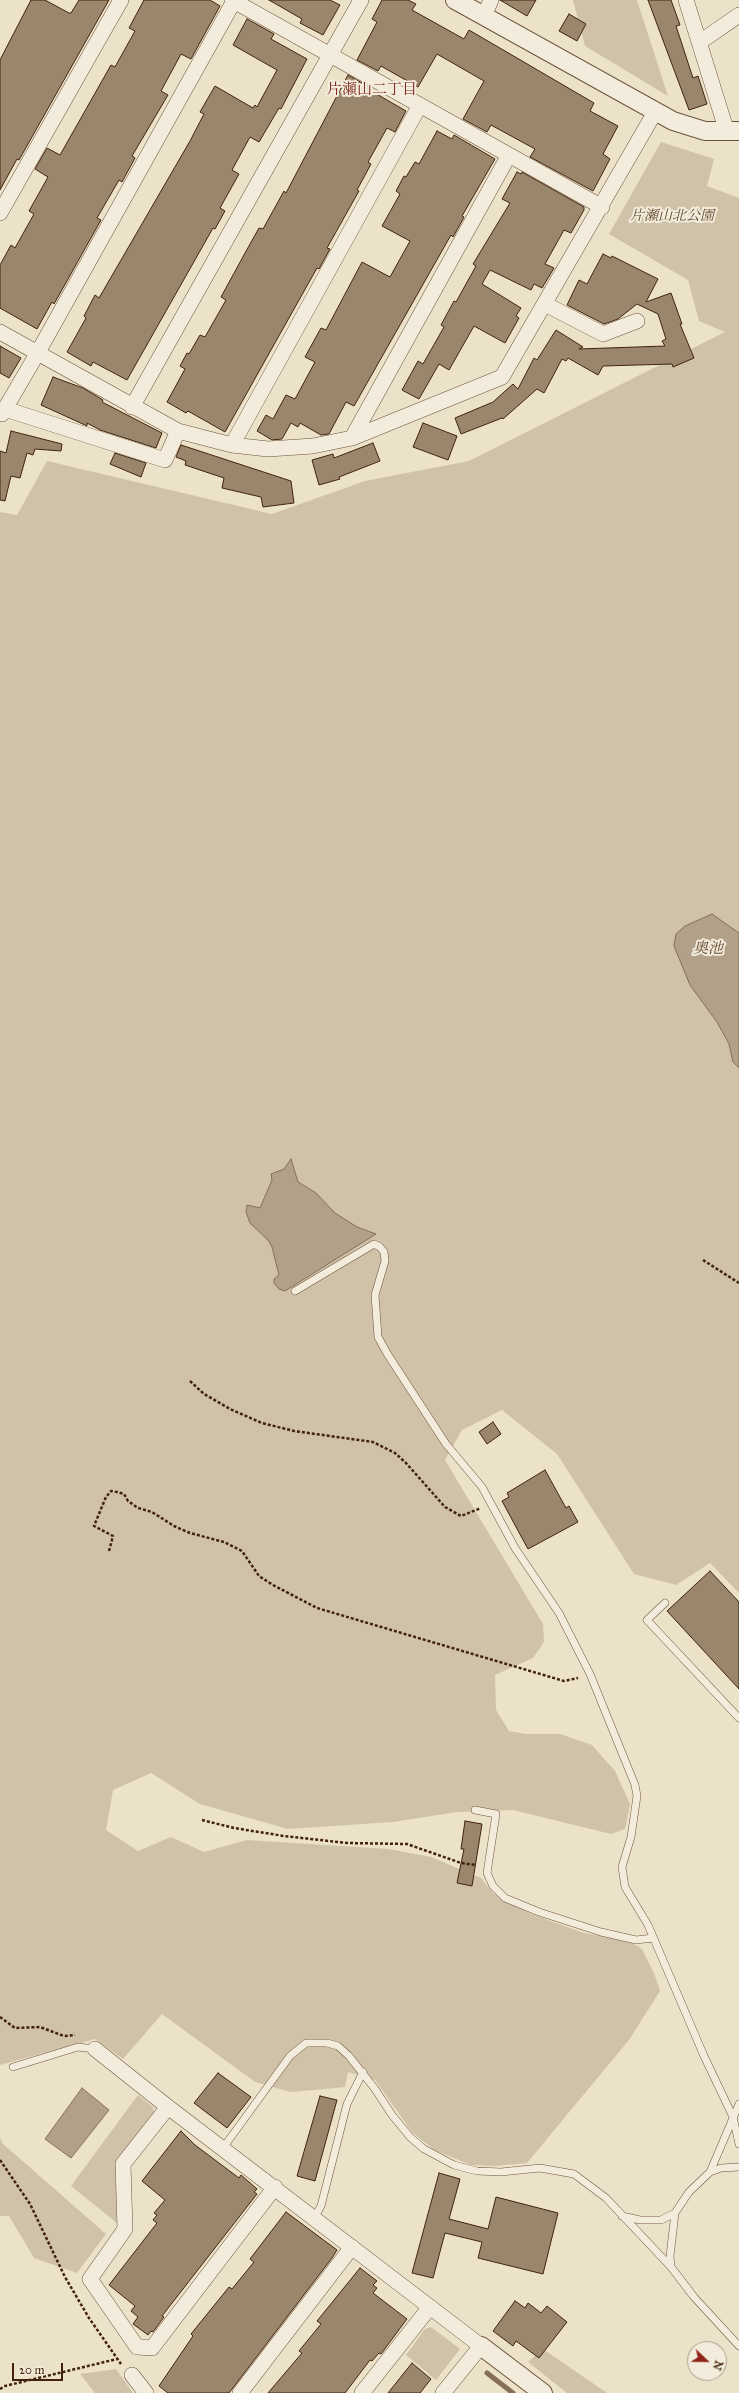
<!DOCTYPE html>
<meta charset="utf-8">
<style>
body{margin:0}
#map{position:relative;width:739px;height:2393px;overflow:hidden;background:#ece2c9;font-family:"IM FELL Great Primer",serif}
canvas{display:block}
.north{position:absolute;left:687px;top:2341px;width:40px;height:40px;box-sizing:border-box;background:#f3ecdc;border:1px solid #ac9c88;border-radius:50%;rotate:112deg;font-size:11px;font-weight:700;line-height:16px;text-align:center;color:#42230a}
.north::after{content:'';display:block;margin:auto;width:14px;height:18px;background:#8f2418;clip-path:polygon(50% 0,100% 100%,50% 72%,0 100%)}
.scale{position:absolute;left:12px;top:2363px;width:51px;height:18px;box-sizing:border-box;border:2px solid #42230a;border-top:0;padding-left:5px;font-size:12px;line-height:14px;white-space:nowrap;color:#42230a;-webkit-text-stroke:3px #f3ecdc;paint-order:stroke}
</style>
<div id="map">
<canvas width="739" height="2393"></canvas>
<div class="north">N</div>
<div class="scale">20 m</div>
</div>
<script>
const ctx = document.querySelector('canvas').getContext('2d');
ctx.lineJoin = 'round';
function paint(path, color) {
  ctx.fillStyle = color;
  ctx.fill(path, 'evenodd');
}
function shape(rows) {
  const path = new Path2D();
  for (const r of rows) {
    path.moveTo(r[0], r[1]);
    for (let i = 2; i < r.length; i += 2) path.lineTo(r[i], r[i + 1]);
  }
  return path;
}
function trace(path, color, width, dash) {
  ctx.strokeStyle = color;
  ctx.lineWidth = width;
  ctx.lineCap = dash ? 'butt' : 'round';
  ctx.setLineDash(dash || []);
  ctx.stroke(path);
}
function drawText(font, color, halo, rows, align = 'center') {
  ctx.font = font + ' "IM FELL Great Primer","Noto Serif JP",serif';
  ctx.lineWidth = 4;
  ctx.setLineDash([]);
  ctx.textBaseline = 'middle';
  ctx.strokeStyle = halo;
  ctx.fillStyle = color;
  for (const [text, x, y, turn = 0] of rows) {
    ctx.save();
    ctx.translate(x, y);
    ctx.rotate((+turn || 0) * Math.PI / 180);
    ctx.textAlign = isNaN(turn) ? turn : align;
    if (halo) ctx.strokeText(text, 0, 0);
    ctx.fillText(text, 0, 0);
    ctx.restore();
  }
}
paint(shape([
 [573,0,637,0,668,96,585,46],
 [661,142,714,159,707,186,739,198,739,933,712,914,692,987,717,1022,729,1044,734,1063,739,1068,739,1593,710,1563,676,1585,634,1574,557,1454,502,1410,462,1430,445,1460,543,1624,544,1642,533,1658,495,1675,496,1710,509,1731,526,1734,560,1734,592,1745,615,1771,630,1804,625,1829,611,1834,513,1810,457,1812,393,1822,288,1829,200,1804,151,1773,113,1790,106,1830,138,1851,171,1837,204,1852,247,1840,389,1849,431,1857,481,1878,493,1893,529,1913,584,1933,627,1940,642,1949,654,1973,660,1991,629,2040,527,2163,494,2166,471,2165,434,2150,412,2132,375,2080,348,2072,345,2087,325,2089,290,2092,255,2082,162,2014,123,2059,95,2039,0,2065,0,512,17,515,47,461,272,514,365,481,469,461,725,332,699,321,688,280,609,234],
 [138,2095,153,2107,154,2114,115,2163,117,2223,71,2186],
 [0,2137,2,2143,106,2234,77,2273,34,2258,9,2216,0,2216],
 [431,2327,460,2349,436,2380,406,2355,425,2329],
 [543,2349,607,2393,567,2393,528,2362],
 [116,2369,133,2393,95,2393,80,2374]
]), '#cfc2a9');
const water = shape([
 [712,914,739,933,739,1068,733,1062,729,1044,717,1022,690,985,674,946,676,934,685,926,712,914],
 [291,1159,298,1182,316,1193,335,1213,357,1227,376,1234,285,1291,279,1289,274,1283,274,1279,279,1275,272,1247,268,1240,250,1223,246,1212,247,1205,260,1208,272,1180,271,1174,284,1169,291,1159],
 [82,2088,109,2110,71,2158,45,2139,82,2088]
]);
paint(water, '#b2a188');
trace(water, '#856f56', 1);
trace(shape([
 [487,2373,513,2393]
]), '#856f56', 5);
const building = shape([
 [31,0,45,0,69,13,71,13,79,0,109,0,19,160,17,159,0,190,0,60,31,0],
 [144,0,210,0,220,6,191,59,181,54,161,91,168,95,132,156,135,158,122,182,119,180,97,218,101,220,54,304,52,302,37,329,0,308,0,265,11,245,15,248,34,214,29,211,48,177,35,169,47,148,60,155,111,65,115,67,135,31,129,28,144,0],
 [269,0,330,0,340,5,323,35,300,23,302,19,269,0],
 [382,0,408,0,416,4,412,10,464,39,469,30,594,103,590,111,618,126,603,154,610,159,593,191,530,157,535,149,491,125,487,132,463,119,484,81,437,54,418,87,381,66,378,71,357,60,377,22,372,19,382,0],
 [500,0,536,0,527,16,500,0],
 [648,0,671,0,680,25,676,26,693,78,698,76,707,104,689,110,648,0],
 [569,14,586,24,577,41,559,31,569,14],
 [247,19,274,34,271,39,307,59,281,109,279,108,259,142,250,137,232,170,239,174,220,208,225,211,215,229,213,228,127,380,93,362,91,366,67,352,86,318,84,316,95,295,99,298,190,141,204,114,200,112,215,86,253,108,255,105,257,107,277,70,233,45,247,19],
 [348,75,369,87,368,89,406,111,395,132,387,128,368,162,371,164,357,190,359,191,327,248,330,249,319,269,317,268,225,432,188,411,186,413,167,402,185,369,180,366,187,353,189,354,200,335,205,337,226,300,221,297,245,253,259,228,263,229,284,191,286,193,348,75],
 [437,131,452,139,454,135,495,159,462,216,464,217,453,237,451,235,354,406,346,402,329,434,321,435,300,423,298,427,291,423,282,439,272,440,257,431,266,415,273,419,286,395,295,399,315,362,305,357,321,328,326,330,362,262,390,277,410,241,382,226,400,194,396,191,404,176,406,177,415,162,419,164,437,131],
 [517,172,521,174,522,172,584,207,584,210,571,233,564,230,545,264,554,268,542,288,534,284,531,290,490,270,482,284,521,308,516,316,519,318,505,343,474,326,449,370,439,364,419,399,402,390,418,361,423,364,444,327,441,325,454,301,456,302,476,266,473,264,510,203,502,199,517,172],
 [603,254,611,258,612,256,658,279,646,302,671,293,682,324,680,324,694,358,673,367,672,364,603,366,598,375,568,358,566,361,562,359,544,393,537,389,503,419,502,418,461,434,455,418,493,402,513,384,518,389,534,358,537,360,556,330,583,347,579,349,665,346,662,341,666,339,658,314,637,304,618,319,604,324,567,305,579,280,587,284,603,254],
 [0,346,21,358,9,378,0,373,0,346],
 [53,377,83,388,103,400,102,402,162,433,156,448,100,430,87,423,87,426,85,425,41,405,53,377],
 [423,423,457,436,448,460,413,447,423,423],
 [11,431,62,444,61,451,35,449,33,455,27,453,20,478,11,476,5,501,0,500,0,451,6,453,11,431],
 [373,443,380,461,339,477,340,479,319,485,312,460,333,454,334,458,373,443],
 [181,445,291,481,294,503,263,507,261,497,222,488,224,478,185,465,186,461,176,457,181,445],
 [115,453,146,463,141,477,110,464,115,453],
 [493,1422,501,1434,487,1444,479,1432,493,1422],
 [545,1470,566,1508,569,1506,578,1522,528,1549,502,1501,509,1497,507,1493,545,1470],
 [710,1571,739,1602,739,1689,667,1611,710,1571],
 [465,1821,482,1824,472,1886,457,1883,464,1849,461,1849,465,1821],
 [218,2073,251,2097,227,2128,194,2103,218,2073],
 [320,2096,337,2100,315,2181,297,2176,320,2096],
 [181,2131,195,2145,239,2178,241,2175,257,2189,254,2192,257,2194,162,2316,164,2317,153,2332,151,2331,148,2335,133,2324,138,2317,131,2311,135,2306,109,2285,157,2223,153,2220,157,2215,154,2213,165,2200,142,2181,181,2131],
 [439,2173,460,2179,449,2219,488,2229,496,2197,558,2213,543,2274,478,2258,482,2242,445,2233,433,2278,412,2273,439,2173],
 [286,2212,337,2250,332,2258,229,2393,168,2393,159,2386,193,2336,191,2334,229,2287,232,2289,254,2262,250,2259,286,2212],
 [360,2268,377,2281,373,2285,377,2288,373,2293,407,2319,381,2354,379,2353,372,2361,370,2360,345,2393,268,2393,302,2353,299,2351,321,2324,317,2321,360,2268],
 [515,2301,525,2308,528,2303,541,2313,547,2306,567,2322,539,2358,516,2341,513,2346,493,2331,515,2301],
 [412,2363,431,2379,420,2393,388,2393,412,2363]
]);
paint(building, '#9a866d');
trace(building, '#42230a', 1);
const service = shape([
 [295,1291,374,1244,380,1247,384,1252,385,1261,375,1295,378,1337,388,1355,446,1444,482,1487,515,1548,559,1613,590,1674,635,1785,637,1796,631,1837,622,1867,625,1887,648,1925,704,2056,733,2117,739,2144],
 [665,1603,647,1620,739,1718],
 [475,1810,496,1814,487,1873,493,1886,505,1898,539,1912,601,1932,636,1940,653,1938],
 [13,2067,78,2047,95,2049],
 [739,2104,710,2172,689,2192,675,2213,670,2256,671,2267,694,2297,739,2346],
 [223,2148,290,2056,306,2043,327,2043,338,2046,349,2056,375,2089,392,2115,410,2137,424,2149,454,2165,477,2171,501,2172,540,2168,574,2174,606,2198,671,2267],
 [710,2172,721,2168,739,2167],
 [622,2216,640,2220,661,2220,675,2213],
 [314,2218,321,2206,347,2104,363,2072]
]);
const minor = shape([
 [232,0,602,207],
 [686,0,727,132],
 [484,16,491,0],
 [700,42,739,15],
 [0,213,121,0],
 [545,304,603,334,637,321],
 [0,332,178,431,232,445,268,449,313,446,352,438,502,377,655,112],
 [132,407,361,0],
 [5,409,165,460,178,431],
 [0,413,2,414,37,354,234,1],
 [352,438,509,155],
 [232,445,420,105],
 [95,2049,168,2107,481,2346,443,2393],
 [168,2107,123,2164,125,2229,90,2279,137,2347,152,2348,275,2187],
 [132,2375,146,2393],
 [240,2393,352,2247],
 [362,2393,430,2307]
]);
const tertiary = shape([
 [455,0,673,121,705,131,739,131],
 [481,2346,543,2393]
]);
trace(service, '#6c533a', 8);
trace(minor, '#6c533a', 16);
trace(tertiary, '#6c533a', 20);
trace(shape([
 [703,1260,739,1283],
 [190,1381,204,1394,230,1409,262,1423,294,1431,373,1442,395,1453,406,1463,445,1507,461,1516,481,1508],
 [109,1551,113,1536,94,1526,106,1497,111,1491,117,1492,124,1494,128,1501,138,1508,152,1512,174,1526,190,1533,224,1542,242,1551,259,1576,273,1585,317,1608,564,1681,578,1678],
 [202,1820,234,1828,284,1836,347,1843,407,1844,461,1863,476,1865],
 [0,2017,15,2028,40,2027,64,2036,75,2035],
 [0,2160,30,2204,65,2277,89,2318,121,2364],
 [0,2389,5,2386,117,2359]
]), '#42230a', 2.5, [3, 2]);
trace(service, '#f3ecdc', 7);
trace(minor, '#f3ecdc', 15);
trace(tertiary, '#f3ecdc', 18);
drawText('italic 14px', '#654b32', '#f3ecdc', [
 ["片瀬山北公園",672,217]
]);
drawText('15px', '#7a1f14', '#f3ecdc', [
 ["片瀬山二丁目",372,90]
]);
drawText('italic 15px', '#644930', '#f3ecdc', [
 ["奥池",708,949]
]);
</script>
